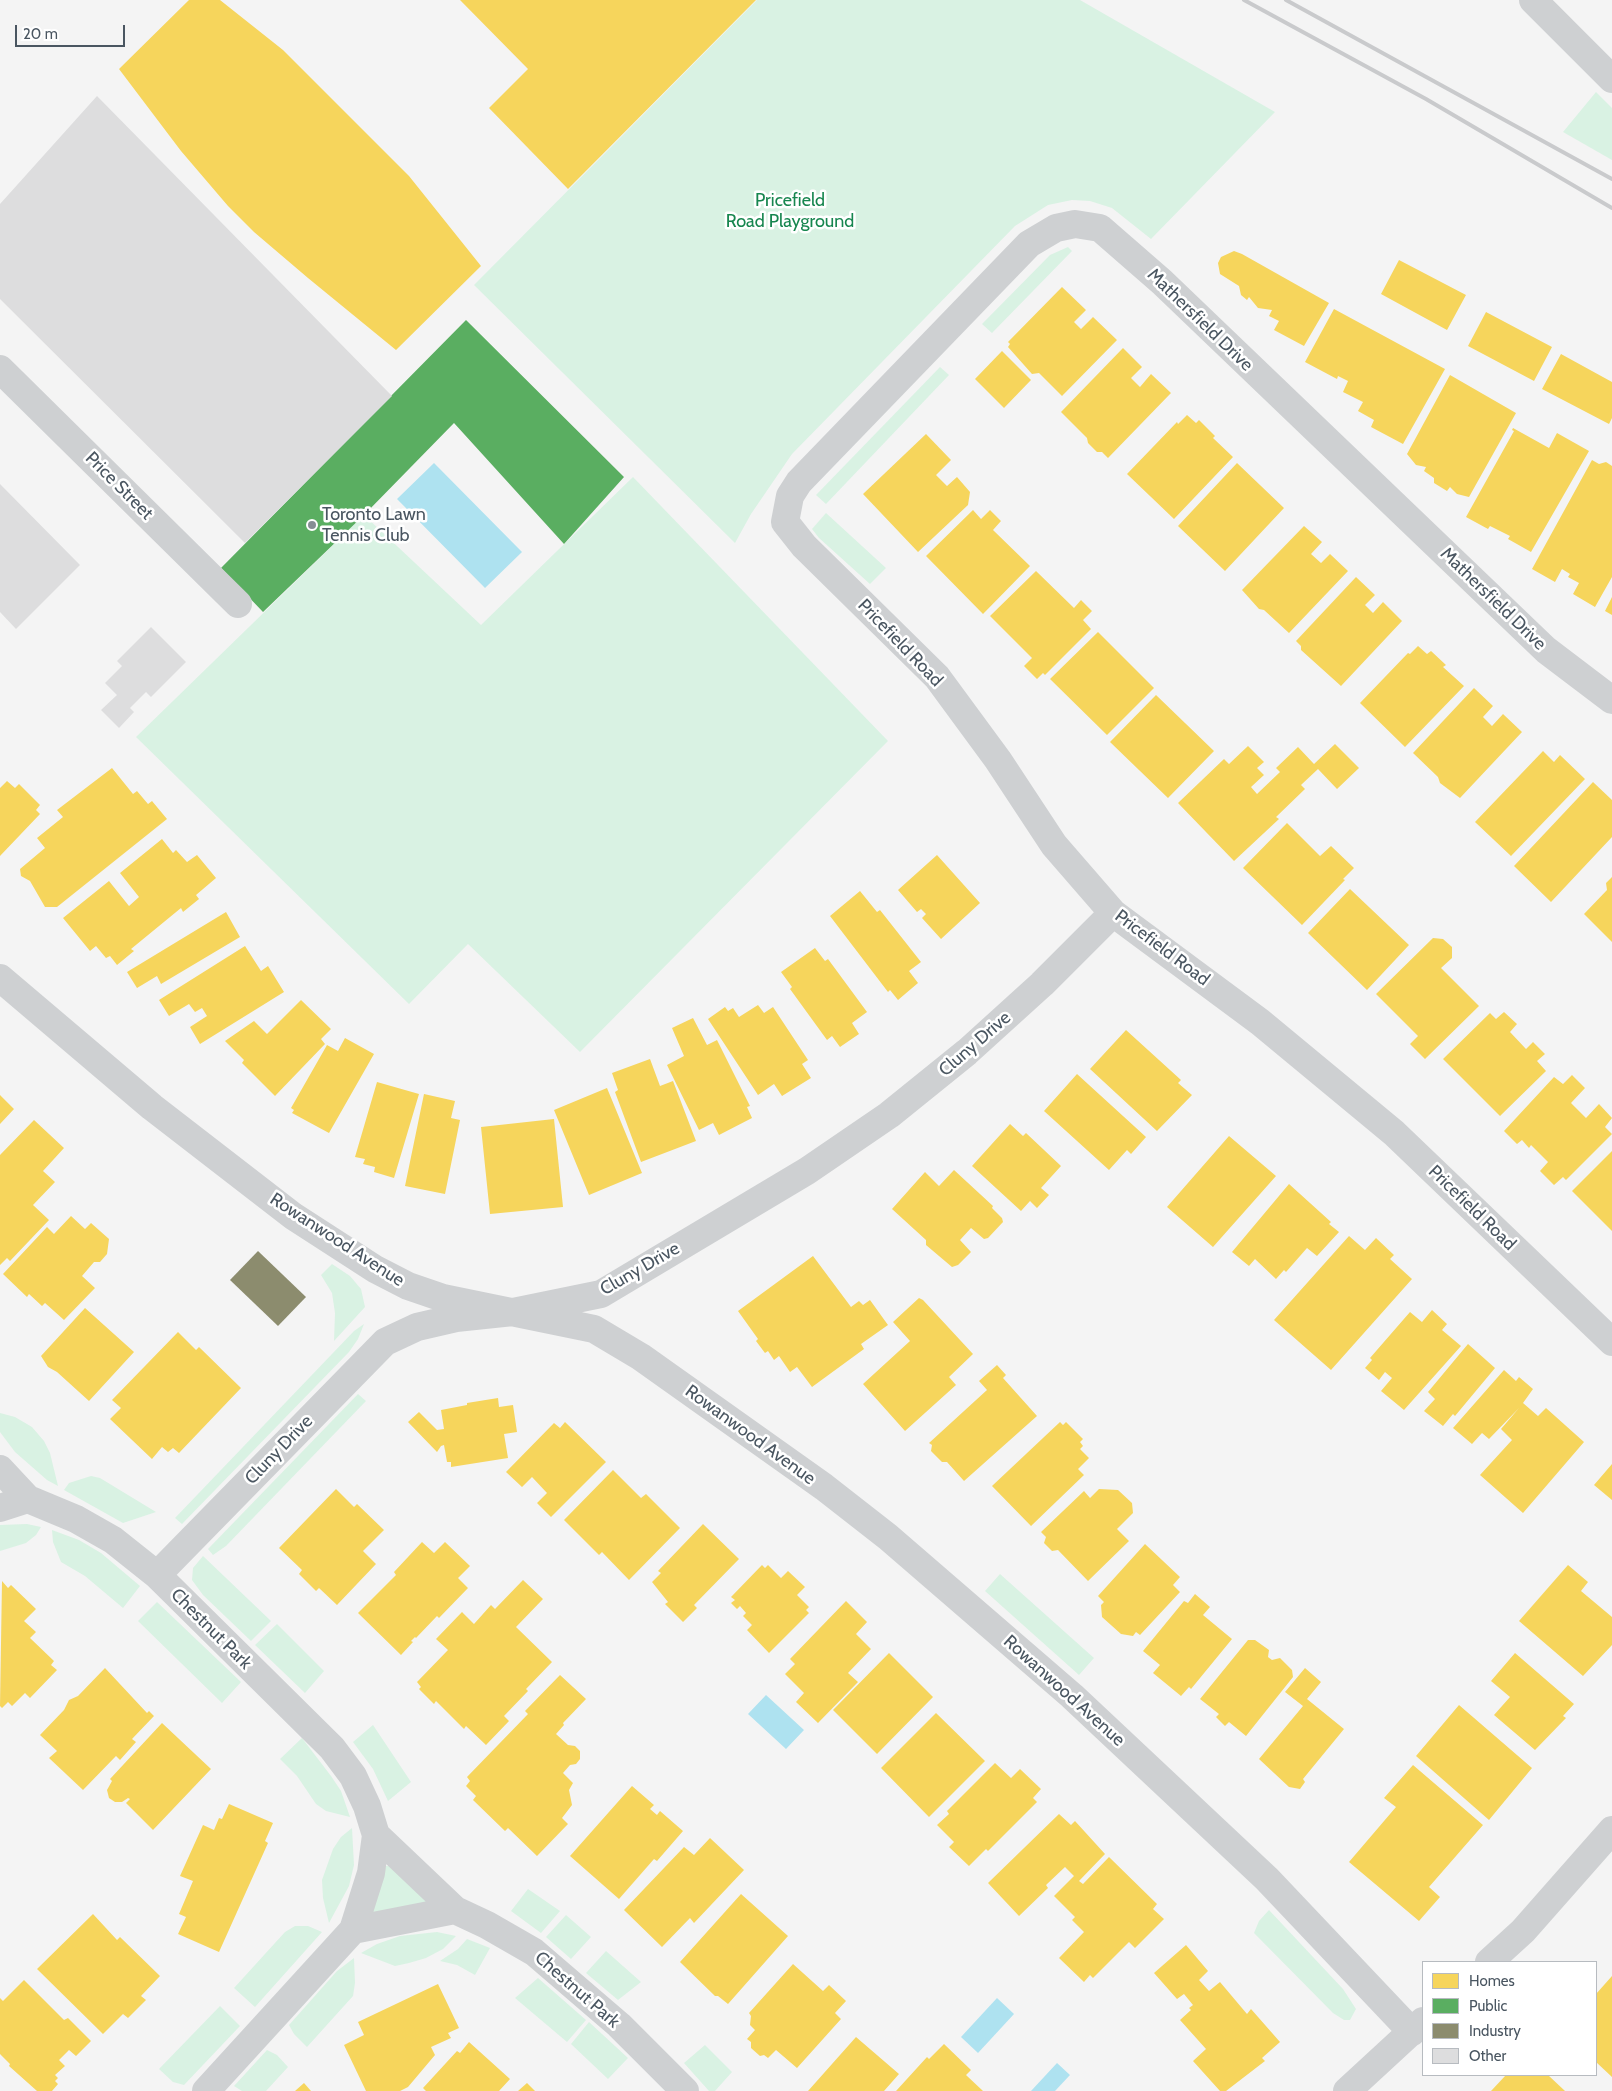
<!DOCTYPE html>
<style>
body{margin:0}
#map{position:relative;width:1612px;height:2091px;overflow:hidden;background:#f4f4f4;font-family:Cabin,sans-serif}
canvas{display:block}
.legend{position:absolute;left:1422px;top:1961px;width:175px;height:115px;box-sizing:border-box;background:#fff;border:1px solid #b7bbc0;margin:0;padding:6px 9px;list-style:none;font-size:15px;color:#4a5661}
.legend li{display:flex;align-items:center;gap:10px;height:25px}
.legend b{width:25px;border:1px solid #b7bbc0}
.scale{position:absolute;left:15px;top:25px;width:110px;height:22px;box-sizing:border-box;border:2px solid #4a5661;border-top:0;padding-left:6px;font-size:15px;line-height:18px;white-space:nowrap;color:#4a5661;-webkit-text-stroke:4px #fff;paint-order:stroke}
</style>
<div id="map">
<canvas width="1612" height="2091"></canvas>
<ul class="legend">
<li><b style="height:14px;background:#f6d55c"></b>Homes</li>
<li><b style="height:14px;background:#5aae61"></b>Public</li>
<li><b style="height:14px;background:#8c8c6e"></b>Industry</li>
<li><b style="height:14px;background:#ddddde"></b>Other</li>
</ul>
<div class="scale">20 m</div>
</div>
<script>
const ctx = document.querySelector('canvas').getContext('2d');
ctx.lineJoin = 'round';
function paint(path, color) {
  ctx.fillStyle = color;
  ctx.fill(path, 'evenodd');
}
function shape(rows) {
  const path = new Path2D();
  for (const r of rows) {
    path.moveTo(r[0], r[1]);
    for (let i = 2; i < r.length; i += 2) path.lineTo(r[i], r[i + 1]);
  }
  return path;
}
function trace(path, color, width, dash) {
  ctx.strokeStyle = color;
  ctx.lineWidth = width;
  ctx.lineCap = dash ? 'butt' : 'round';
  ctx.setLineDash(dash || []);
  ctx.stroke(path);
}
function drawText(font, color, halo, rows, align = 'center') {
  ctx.font = font + ' Cabin,sans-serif';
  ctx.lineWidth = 5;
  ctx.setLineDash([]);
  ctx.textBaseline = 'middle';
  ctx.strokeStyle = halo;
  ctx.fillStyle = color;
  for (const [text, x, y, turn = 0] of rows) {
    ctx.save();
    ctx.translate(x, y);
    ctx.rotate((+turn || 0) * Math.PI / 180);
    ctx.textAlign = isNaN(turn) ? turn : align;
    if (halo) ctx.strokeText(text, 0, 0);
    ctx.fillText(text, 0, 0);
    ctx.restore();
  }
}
paint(shape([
 [757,0,1080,0,1275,112,1151,239,1112,208,1090,201,1072,200,1048,205,1015,226,792,454,751,514,735,543,474,285],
 [1596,92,1612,108,1612,160,1563,132],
 [1068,247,1072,251,992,333,982,324,1050,255],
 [940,367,949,375,826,504,816,495],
 [633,477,888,741,580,1052,468,944,409,1004,136,737,364,515,481,625],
 [826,513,886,568,870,584,819,538,812,529],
 [332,1264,350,1276,361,1289,365,1307,334,1341,335,1313,332,1293,321,1275],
 [364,1324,358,1339,349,1352,182,1524,175,1518,354,1331],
 [358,1394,366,1401,226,1546,213,1555,208,1549],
 [0,1413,15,1417,32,1427,44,1441,50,1453,58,1486,47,1480,15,1452,0,1432],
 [91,1476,100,1478,156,1512,123,1523,64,1490,69,1483],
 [27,1524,41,1527,36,1535,26,1543,0,1551,0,1525],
 [52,1530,79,1540,101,1553,140,1586,123,1608,85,1576,61,1562,53,1542],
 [203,1556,271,1621,251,1641,203,1595,192,1580,193,1568],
 [1000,1574,1094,1658,1079,1675,985,1591],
 [157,1602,241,1682,222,1703,138,1621],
 [277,1624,324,1671,305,1693,255,1645],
 [373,1725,411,1782,388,1801,373,1769,353,1742],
 [302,1738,331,1776,341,1791,350,1817,326,1811,316,1804,297,1776,280,1759],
 [352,1828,354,1865,349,1886,329,1923,323,1898,322,1880,333,1849,341,1837],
 [386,1866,390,1866,430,1902,373,1913,371,1909],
 [528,1889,560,1911,541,1933,511,1911],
 [1269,1910,1343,1989,1356,2009,1350,2020,1344,2020,1333,2013,1254,1933,1259,1921],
 [566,1915,591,1937,571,1959,546,1937],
 [295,1926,308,1926,322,1932,255,2007,234,1988,285,1932],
 [437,1932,456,1936,443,1949,426,1958,409,1963,395,1966,361,1953,377,1944,400,1936],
 [467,1939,490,1948,475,1975,457,1965,440,1961,458,1949],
 [606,1951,641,1982,618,2000,586,1973],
 [354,1958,355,1983,353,1996,307,2047,294,2034,289,2025,337,1971],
 [538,1978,586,2020,567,2042,515,1998],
 [220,2006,240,2026,184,2085,173,2082,159,2069],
 [589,2022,628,2058,608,2079,571,2044],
 [705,2045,732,2072,715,2091,709,2091,684,2063],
 [267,2050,277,2055,288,2067,266,2091,242,2091,234,2086]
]), '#d9f2e3');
paint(shape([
 [434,463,522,552,485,588,397,499],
 [766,1695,804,1730,786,1749,748,1714],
 [997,1998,1014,2014,978,2053,961,2037],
 [1057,2063,1070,2075,1055,2091,1031,2091]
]), '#aee2f0');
paint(shape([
 [189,0,220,0,283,50,409,176,481,266,396,350,308,278,254,232,228,206,181,151,119,69],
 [460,0,756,0,568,189,489,108,528,69],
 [1234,251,1242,254,1329,303,1304,346,1274,330,1279,321,1269,316,1272,310,1258,308,1249,297,1247,300,1241,295,1239,286,1220,274,1218,263,1221,257],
 [1399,260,1466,295,1447,330,1381,294],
 [1062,287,1086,310,1074,322,1081,329,1093,317,1117,340,1062,396,1039,373,1032,374,1008,347,1010,344,1008,342],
 [1334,309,1445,369,1403,444,1371,427,1374,420,1358,411,1363,402,1343,392,1348,381,1338,376,1337,379,1305,362],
 [1486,312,1552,347,1534,381,1468,346],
 [1123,348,1142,367,1131,378,1140,387,1151,374,1171,393,1108,458,1102,452,1097,452,1088,443,1087,438,1061,412],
 [1002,351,1031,380,1004,408,975,379],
 [1561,354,1612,382,1612,418,1609,424,1542,389],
 [1450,375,1516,413,1469,497,1457,494,1450,487,1447,491,1434,483,1434,478,1424,471,1426,467,1416,465,1407,454],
 [1187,415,1196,423,1199,420,1215,436,1213,438,1233,457,1174,519,1127,474,1177,422,1178,424],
 [1513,428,1549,448,1557,433,1589,451,1531,552,1508,539,1510,536,1490,526,1488,529,1466,517,1514,431,1512,430],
 [926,434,951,460,936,475,947,486,957,477,970,492,968,505,918,552,863,494],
 [1592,460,1599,464,1606,462,1612,466,1612,577,1595,607,1573,594,1579,583,1568,577,1570,574,1562,569,1555,582,1532,569],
 [1237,463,1284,508,1225,571,1178,526],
 [973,510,981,519,990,510,1001,521,993,530,1030,566,983,614,926,556],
 [1304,526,1322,542,1311,554,1321,563,1330,554,1348,571,1289,633,1264,610,1259,609,1242,590],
 [1036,571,1074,608,1081,600,1092,611,1083,620,1091,629,1045,675,1043,673,1037,679,1024,666,1032,658,990,616],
 [1356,577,1375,595,1365,605,1373,613,1383,602,1402,621,1341,686,1301,650,1301,646,1296,641],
 [1612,597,1612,615,1605,611],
 [1098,632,1154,688,1107,735,1050,679],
 [1418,646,1427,654,1431,651,1446,665,1443,667,1464,686,1405,747,1360,703,1408,653,1410,654],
 [1474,688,1493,706,1483,717,1492,726,1503,714,1522,732,1460,798,1440,783,1438,777,1413,753],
 [1156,695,1214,751,1168,798,1110,742],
 [1335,744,1359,768,1337,789,1318,769,1301,785,1305,789,1276,817,1279,819,1234,861,1178,803,1224,759,1229,764,1248,746,1264,762,1257,768,1264,775,1251,787,1257,794,1280,772,1276,768,1298,747,1314,764],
 [1543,751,1554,762,1560,755,1585,779,1511,856,1475,822],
 [112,768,133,794,137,791,148,804,152,801,167,819,57,907,45,907,30,881,21,876,20,869,45,848,37,838,63,817,57,810],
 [7,781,15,788,19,784,40,805,36,810,40,814,0,856,0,788],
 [1593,782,1612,800,1612,837,1551,902,1514,866],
 [1287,823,1320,856,1331,846,1354,868,1343,879,1345,880,1302,925,1243,868],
 [162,839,173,853,176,850,187,862,197,855,216,878,196,895,199,899,183,912,181,908,131,949,134,951,117,965,110,956,106,958,96,946,90,951,63,918,109,881,129,906,139,897,120,873],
 [937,855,980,903,941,939,922,918,926,914,921,909,917,912,898,890],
 [1612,877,1612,942,1584,914,1607,890,1606,883],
 [1350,889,1409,945,1367,990,1308,933],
 [860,891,877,912,880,910,921,962,909,971,918,983,898,1000,890,990,888,992,830,916],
 [226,912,240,937,161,984,157,976,137,988,127,972],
 [1433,938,1443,939,1452,947,1452,958,1441,968,1479,1006,1425,1059,1410,1044,1418,1036,1376,994],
 [245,946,261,971,268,966,284,992,200,1044,190,1027,207,1016,202,1008,195,1012,189,1004,169,1016,159,1000],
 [815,948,825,961,828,959,867,1012,852,1023,859,1034,840,1047,832,1036,827,1040,790,989,792,987,781,972],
 [301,1000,331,1029,321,1039,325,1044,275,1096,242,1063,244,1060,225,1041,254,1021,267,1034],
 [758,1005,764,1013,773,1007,808,1060,802,1064,811,1078,782,1096,774,1084,758,1095,708,1019,725,1007,728,1011,733,1008,739,1017],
 [1504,1012,1517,1024,1510,1032,1526,1049,1533,1042,1545,1054,1537,1061,1546,1071,1500,1116,1443,1059,1490,1013,1496,1019],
 [693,1018,707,1045,717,1040,750,1106,747,1107,752,1118,719,1135,713,1123,699,1130,667,1065,684,1056,672,1028],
 [1126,1030,1181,1080,1178,1083,1192,1095,1157,1131,1090,1069],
 [345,1038,374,1054,329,1133,292,1113,294,1110,291,1108,327,1045,338,1051],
 [650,1059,660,1086,673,1081,696,1141,641,1162,615,1092,618,1090,612,1073],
 [1077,1074,1146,1137,1131,1154,1127,1150,1109,1170,1044,1111],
 [1572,1075,1585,1088,1571,1103,1586,1118,1599,1104,1612,1118,1605,1127,1612,1134,1566,1180,1563,1177,1554,1185,1540,1171,1548,1162,1531,1145,1529,1148,1522,1140,1517,1144,1504,1131,1554,1077,1563,1084],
 [377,1082,419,1094,394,1178,374,1172,375,1167,363,1164,365,1159,355,1157],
 [607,1088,642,1173,589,1195,554,1110],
 [424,1094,455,1101,451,1118,460,1120,445,1194,405,1186],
 [0,1095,14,1109,0,1124],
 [554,1119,563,1207,490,1214,481,1127],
 [34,1120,64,1148,43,1171,55,1182,33,1205,49,1220,10,1261,7,1258,0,1265,0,1155],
 [1010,1124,1023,1136,1026,1133,1061,1166,1041,1188,1049,1195,1037,1208,1030,1201,1021,1211,972,1166],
 [1229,1136,1276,1176,1213,1247,1167,1207],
 [1612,1151,1612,1231,1572,1191],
 [954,1170,993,1206,992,1208,1002,1218,1003,1222,988,1238,984,1239,971,1228,960,1240,971,1252,958,1265,952,1267,926,1245,926,1240,892,1209,925,1172,939,1186],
 [1289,1184,1331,1222,1329,1224,1339,1232,1317,1256,1307,1248,1286,1272,1284,1270,1276,1279,1255,1259,1249,1266,1232,1252],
 [71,1216,85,1229,91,1223,109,1239,107,1254,100,1262,94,1262,82,1276,95,1288,64,1320,45,1303,42,1306,29,1294,27,1297,3,1274,47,1227,54,1234],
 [1349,1236,1365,1250,1376,1238,1394,1255,1390,1259,1412,1279,1331,1370,1274,1320],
 [813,1256,851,1307,859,1301,863,1305,870,1300,888,1325,861,1344,864,1349,812,1387,797,1367,790,1372,779,1356,774,1360,768,1351,765,1353,756,1341,758,1339,738,1311],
 [919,1298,923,1300,973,1354,949,1377,956,1385,905,1431,863,1384,910,1341,893,1322],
 [85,1308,134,1352,89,1401,57,1372,48,1367,41,1356],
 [1432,1310,1447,1324,1442,1330,1461,1346,1404,1410,1381,1391,1392,1378,1385,1372,1379,1380,1365,1368,1372,1360,1370,1358,1410,1312,1422,1322],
 [178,1332,196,1350,199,1347,241,1388,179,1453,173,1448,168,1452,162,1447,152,1459,110,1419,121,1408,112,1400],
 [1468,1344,1495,1368,1455,1416,1453,1414,1443,1426,1424,1411,1435,1399,1428,1392],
 [997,1365,1006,1375,1003,1378,1037,1416,964,1481,947,1462,942,1462,931,1451,932,1445,929,1443,987,1390,979,1381],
 [1504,1370,1516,1381,1519,1377,1533,1389,1523,1403,1538,1416,1546,1408,1584,1442,1523,1513,1480,1475,1512,1440,1501,1429,1519,1408,1489,1439,1482,1433,1472,1444,1453,1428],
 [498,1398,499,1407,513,1405,517,1432,504,1434,508,1458,451,1467,451,1462,447,1462,444,1445,441,1446,437,1452,408,1422,419,1412,437,1430,444,1429,441,1410,467,1405,467,1403],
 [565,1422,606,1462,551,1517,537,1503,547,1493,532,1477,522,1487,506,1472,554,1423,560,1428],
 [1060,1422,1063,1425,1066,1422,1083,1439,1080,1442,1083,1446,1080,1449,1089,1458,1078,1469,1084,1475,1031,1526,992,1486],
 [1612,1464,1612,1500,1594,1485],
 [613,1470,641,1498,646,1494,680,1528,629,1580,602,1552,599,1555,564,1520],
 [336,1489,354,1507,357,1504,384,1530,363,1551,376,1564,337,1605,319,1588,316,1591,299,1574,302,1570,279,1548],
 [1099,1489,1118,1490,1132,1503,1133,1513,1117,1529,1129,1541,1088,1581,1058,1550,1052,1551,1044,1543,1046,1537,1041,1532,1084,1491,1090,1498],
 [703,1524,739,1559,694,1605,697,1608,683,1622,665,1604,668,1602,652,1582,661,1573,658,1571],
 [422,1542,434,1553,445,1542,470,1566,458,1578,468,1588,439,1618,437,1616,416,1638,415,1637,411,1641,413,1642,401,1655,358,1613,396,1575,394,1572],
 [1145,1544,1180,1577,1173,1585,1180,1592,1140,1635,1136,1632,1133,1636,1121,1634,1102,1617,1101,1605,1104,1602,1098,1596],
 [762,1565,765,1568,768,1565,781,1578,788,1571,805,1587,797,1595,809,1607,806,1610,809,1613,769,1653,747,1630,752,1625,743,1616,746,1613,740,1606,737,1609,731,1603,735,1600,731,1597],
 [1568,1565,1588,1582,1581,1591,1612,1617,1612,1645,1583,1676,1519,1621],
 [523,1580,543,1599,516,1627,552,1662,526,1689,528,1691,504,1716,509,1721,486,1745,466,1726,464,1729,436,1701,434,1704,419,1689,421,1687,417,1682,448,1650,436,1639,462,1612,474,1624,491,1605,495,1609],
 [2,1581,8,1588,11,1585,36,1609,24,1621,36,1632,30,1638,54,1661,51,1665,57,1670,30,1698,25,1693,12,1706,8,1702,2,1708,0,1706],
 [1195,1594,1210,1607,1203,1615,1232,1639,1191,1689,1189,1687,1181,1696,1153,1673,1160,1665,1143,1651,1184,1601,1188,1603],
 [846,1601,867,1622,856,1634,871,1649,848,1673,858,1682,818,1723,796,1702,804,1693,785,1674,795,1664,790,1659],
 [1248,1640,1255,1640,1269,1650,1268,1657,1272,1660,1280,1658,1292,1670,1293,1677,1246,1736,1229,1722,1225,1726,1216,1717,1219,1714,1200,1699],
 [889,1653,933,1697,877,1754,833,1710],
 [1515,1653,1574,1704,1563,1716,1566,1718,1535,1750,1494,1715,1510,1697,1491,1681],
 [105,1668,147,1713,149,1711,154,1716,132,1739,136,1742,120,1760,116,1756,83,1790,49,1758,57,1751,40,1735,64,1710,69,1700,78,1696],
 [1305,1668,1321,1682,1307,1699,1344,1729,1303,1779,1305,1782,1300,1789,1289,1787,1259,1759,1303,1706,1285,1692],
 [560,1675,586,1699,563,1723,564,1725,556,1734,568,1745,575,1746,580,1751,580,1759,576,1764,570,1765,563,1773,573,1783,569,1790,572,1805,562,1818,568,1824,537,1856,508,1828,505,1831,473,1800,476,1796,466,1786,470,1781,467,1777,528,1714,525,1711],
 [1459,1705,1532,1768,1489,1820,1416,1756],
 [936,1713,985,1761,929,1817,881,1768],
 [162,1723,211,1769,153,1830,126,1803,130,1799,128,1798,122,1802,115,1802,109,1798,107,1790,112,1781,110,1779],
 [995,1763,1011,1778,1020,1769,1041,1789,1033,1798,1037,1802,988,1851,986,1849,969,1866,949,1847,954,1842,937,1825,949,1814,947,1811],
 [1413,1765,1483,1825,1429,1887,1440,1897,1419,1921,1349,1862,1396,1807,1384,1798],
 [632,1786,654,1805,650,1809,657,1815,660,1811,683,1831,657,1861,654,1859,619,1899,570,1856],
 [229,1804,273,1823,265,1841,268,1843,219,1952,178,1934,186,1917,179,1914,193,1881,180,1876,203,1825,214,1830,219,1818,222,1819],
 [1059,1814,1071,1825,1075,1821,1105,1854,1079,1881,1083,1884,1109,1857,1157,1904,1153,1909,1164,1919,1135,1948,1129,1942,1093,1978,1090,1975,1084,1982,1059,1958,1084,1932,1072,1920,1075,1917,1054,1896,1074,1876,1065,1867,1046,1885,1048,1888,1019,1916,988,1883],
 [710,1838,744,1870,694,1923,690,1918,662,1947,624,1910,684,1847,694,1855],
 [741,1894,788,1936,728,2004,718,1996,715,1996,680,1962],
 [93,1914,117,1940,120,1937,160,1976,141,1996,146,2000,128,2018,123,2014,103,2034,37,1969],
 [1186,1945,1208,1971,1199,1980,1209,1991,1220,1982,1247,2014,1251,2009,1280,2042,1262,2058,1265,2061,1226,2091,1220,2091,1193,2061,1206,2049,1180,2020,1191,2010,1189,2008,1193,2005,1184,1994,1177,1999,1154,1973],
 [793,1964,823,1991,829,1985,846,2001,835,2013,841,2019,797,2068,776,2050,768,2058,764,2055,760,2056,751,2048,751,2042,747,2039,755,2030,750,2025,751,2016,749,2013],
 [1612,1976,1612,2077,1596,2062,1596,1994],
 [24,1980,64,2020,68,2018,91,2041,76,2056,69,2050,59,2060,65,2066,55,2075,58,2078,55,2081,58,2084,52,2091,37,2091,9,2066,10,2064,0,2054,0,1998,3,2001],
 [438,1984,459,2028,448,2033,451,2038,431,2047,435,2055,408,2087,400,2091,366,2091,344,2045,364,2035,358,2022],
 [856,2037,899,2074,884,2091,808,2091],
 [469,2042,510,2079,499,2091,426,2091,423,2088,457,2051,460,2053],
 [944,2044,971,2070,966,2075,983,2091,896,2091,927,2057,929,2059],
 [1506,2075,1548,2075,1565,2091,1491,2091],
 [304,2083,311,2091,295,2091],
 [527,2083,535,2091,518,2091]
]), '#f6d55c');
paint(shape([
 [466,320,624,477,564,544,454,423,364,515,263,612,221,568]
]), '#5aae61');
paint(shape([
 [258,1251,306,1297,278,1326,230,1280]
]), '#8c8c6e');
paint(shape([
 [97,96,392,396,245,543,0,299,0,204],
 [0,484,80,565,16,629,0,612],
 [151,627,186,662,151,697,146,692,130,708,134,712,119,728,101,710,117,695,105,683,122,666,117,661]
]), '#ddddde');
trace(shape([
 [1533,0,1612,79],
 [0,369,238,604],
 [1612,700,1546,650,1162,282,1100,228,1075,224,1056,228,1029,244,799,482,790,496,785,522,804,546,937,677,998,760,1054,845,1113,913,1260,1022,1394,1133,1612,1342],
 [0,978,152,1107,293,1216,375,1269,408,1286,443,1298,594,1329,641,1357,824,1487,888,1537,1072,1696,1267,1879,1412,2032],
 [0,1469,28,1499,76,1519,113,1540,157,1575,332,1748,353,1776,367,1806,376,1835,455,1910,487,1925,534,1952,619,2025,685,2091],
 [0,1508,28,1499],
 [157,1575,385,1342,417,1327,456,1318,513,1312,601,1294,807,1171,889,1115,967,1052,1042,984,1113,913],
 [353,1930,455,1910],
 [1489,1962,1523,1931,1612,1830],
 [206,2091,353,1930,371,1873,376,1835],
 [1347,2091,1423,2021]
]), '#ced0d2', 28);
trace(shape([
 [1244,0,1426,99,1612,208],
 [1286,0,1612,179]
]), '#c9cacc', 4);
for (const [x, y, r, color] of [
 [312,525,5,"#868d94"]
]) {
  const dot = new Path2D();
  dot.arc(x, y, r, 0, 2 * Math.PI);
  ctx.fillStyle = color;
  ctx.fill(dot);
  trace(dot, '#fff', 2);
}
drawText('18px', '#17864f', '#fff', [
 ["Pricefield",790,201],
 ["Road Playground",790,222]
]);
drawText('18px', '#4a5661', '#fff', [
 ["Mathersfield Drive",1200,320,44],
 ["Price Street",119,486,45],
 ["Mathersfield Drive",1493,599,44],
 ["Pricefield Road",900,643,46],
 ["Pricefield Road",1162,948,37],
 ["Cluny Drive",975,1044,-41],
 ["Pricefield Road",1472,1208,44],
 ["Rowanwood Avenue",337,1240,33],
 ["Cluny Drive",640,1269,-30],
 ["Rowanwood Avenue",750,1435,36],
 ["Cluny Drive",279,1450,-46],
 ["Chestnut Park",211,1629,45],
 ["Rowanwood Avenue",1064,1691,42],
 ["Chestnut Park",577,1990,41]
]);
drawText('18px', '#4a5661', '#fff', [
 ["Toronto Lawn",322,515],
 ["Tennis Club",322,536]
], 'left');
</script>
